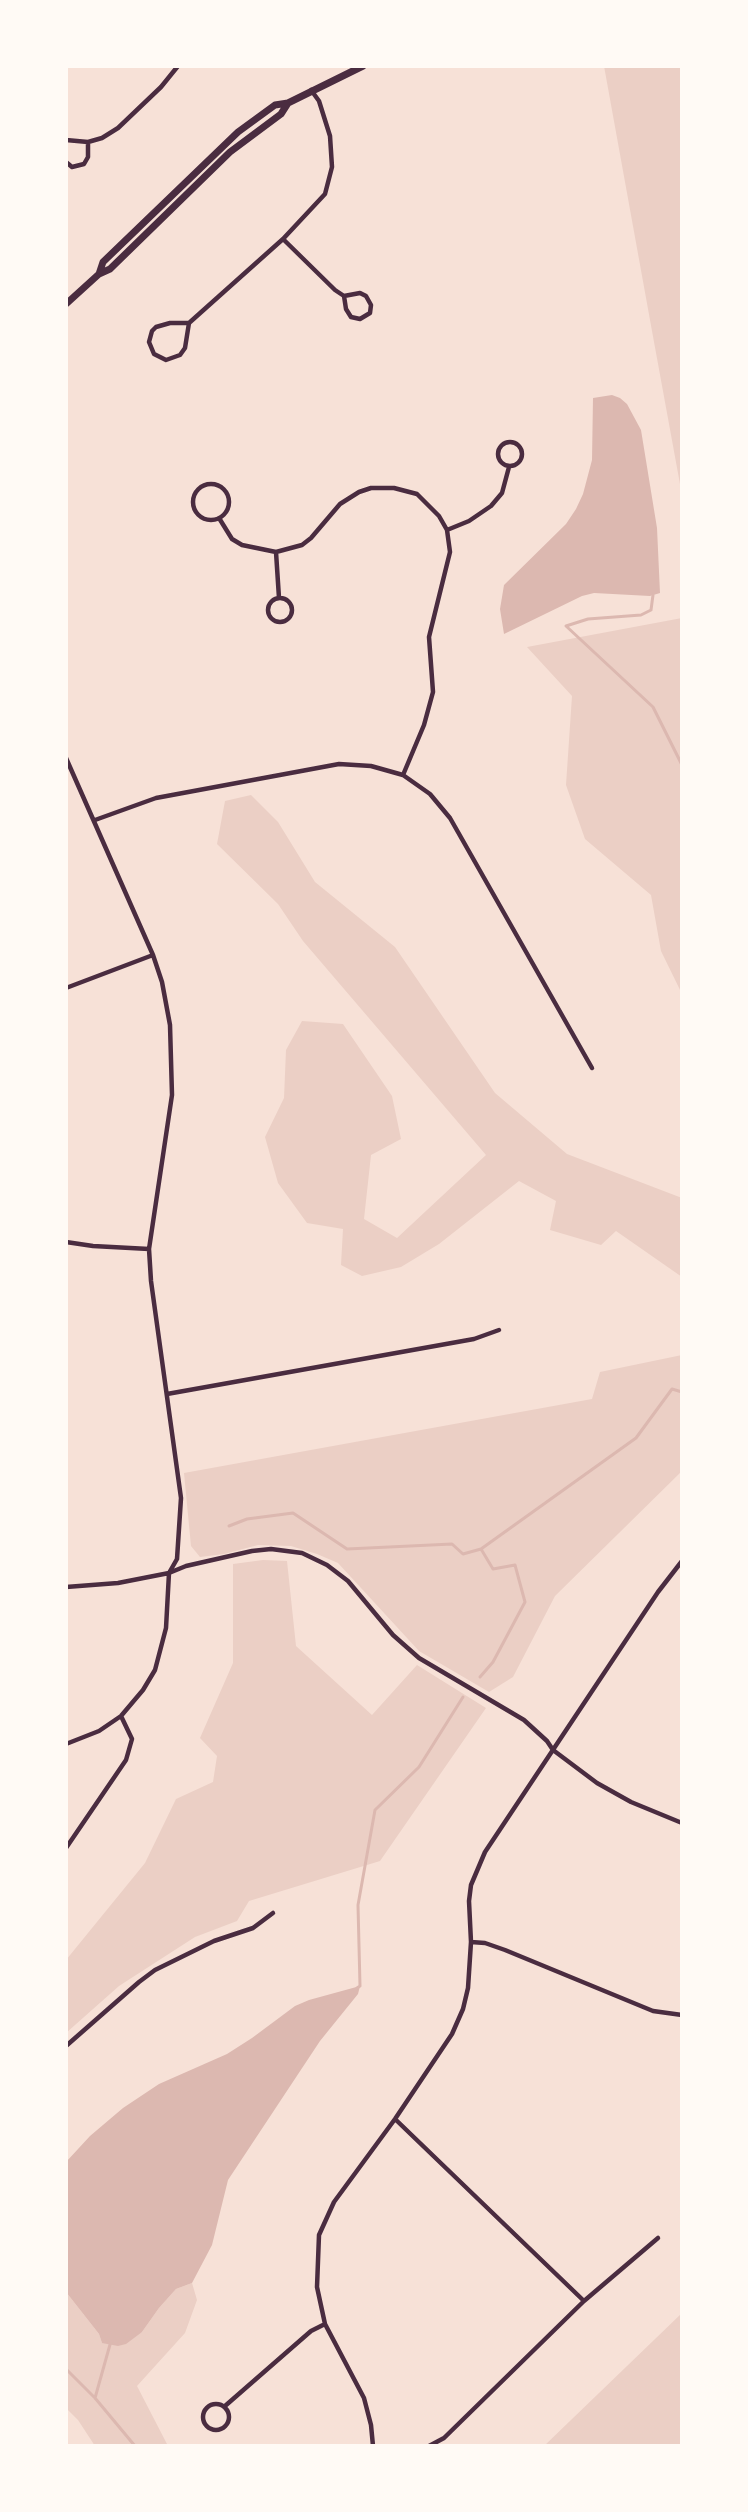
<!DOCTYPE html>
<style>
body{margin:0}
#map{position:relative;width:748px;height:2512px;overflow:hidden;background:#f7e1d7;font-family:Roboto,sans-serif}
canvas{display:block}
.frame{position:absolute;inset:0;border:68px solid #fffaf5;pointer-events:none}
</style>
<div id="map">
<canvas width="748" height="2512"></canvas>
<div class="frame"></div>
</div>
<script>
const ctx = document.querySelector('canvas').getContext('2d');
ctx.lineJoin = 'round';
function paint(path, color) {
  ctx.fillStyle = color;
  ctx.fill(path, 'evenodd');
}
function shape(rows) {
  const path = new Path2D();
  for (const r of rows) {
    if (r.length === 3) {
      path.moveTo(r[0] + r[2], r[1]);
      path.arc(r[0], r[1], r[2], 0, 2 * Math.PI);
      continue;
    }
    path.moveTo(r[0], r[1]);
    for (let i = 2; i < r.length; i += 2) path.lineTo(r[i], r[i + 1]);
  }
  return path;
}
function trace(path, color, width, dash) {
  ctx.strokeStyle = color;
  ctx.lineWidth = width;
  ctx.lineCap = dash ? 'butt' : 'round';
  ctx.setLineDash(dash || []);
  ctx.stroke(path);
}
paint(shape([
 [604,66,682,66,682,495,652,331],
 [682,618,682,994,661,951,651,895,585,839,566,785,572,696,527,647],
 [251,795,278,822,315,882,395,947,495,1093,567,1154,682,1198,682,1277,616,1231,601,1245,550,1230,556,1201,519,1181,439,1244,401,1267,362,1276,341,1265,343,1229,307,1223,278,1183,265,1137,284,1098,286,1050,302,1021,343,1024,392,1096,401,1139,371,1155,364,1219,397,1238,486,1155,303,941,278,904,217,844,225,801],
 [682,1355,682,1471,555,1596,513,1677,489,1692,419,1651,338,1563,317,1554,291,1546,258,1545,224,1554,200,1557,191,1546,184,1473,592,1399,600,1372],
 [263,1560,287,1561,296,1646,372,1715,417,1665,486,1708,380,1861,249,1901,237,1921,195,1937,119,1986,66,2033,66,1960,145,1863,176,1799,213,1782,217,1756,200,1738,233,1663,233,1564],
 [192,2283,197,2300,185,2333,137,2386,168,2446,95,2446,78,2420,66,2408,66,2292,99,2334,102,2343,142,2332,159,2308,176,2289],
 [682,2313,682,2446,544,2446]
]), '#ebcfc5');
paint(shape([
 [612,395,620,398,627,404,641,430,657,528,660,593,650,596,594,593,582,596,504,634,500,609,504,585,566,524,576,509,583,494,592,460,593,398],
 [360,1986,358,1994,320,2041,228,2180,212,2245,192,2283,176,2289,159,2308,142,2332,126,2344,118,2346,102,2343,99,2334,66,2292,66,2162,90,2136,123,2108,159,2084,227,2054,252,2038,295,2006,309,2000]
]), '#dcb8b0');
trace(shape([
 [653,595,651,610,641,615,588,619,566,626,653,707,682,765],
 [229,1526,247,1519,293,1513,347,1549,452,1544,463,1554,481,1549],
 [480,1677,493,1662,525,1602,515,1565,493,1569,481,1549,636,1438,672,1389,682,1392],
 [357,1988,360,1986,358,1905,375,1810,419,1767,463,1697],
 [111,2341,95,2398,135,2446],
 [66,2369,94,2397]
]), '#dcb8b0', 3);
trace(shape([
 [66,140,88,142,102,138,118,128,161,87,178,66],
 [66,162,72,167,84,164,88,157,88,142],
 [283,239,335,290,344,296,360,293,366,296,371,305,370,313,360,319,351,317,346,309,344,296],
 [189,323,170,323,156,327,152,331,149,342,154,354,166,360,180,355,185,348,189,323,283,239,325,194,332,167,330,136,319,101,311,90],
 [510,454,12],
 [211,502,18],
 [219,518,232,539,242,545,276,552,302,545,311,538,340,504,359,492,371,488,394,488,417,494,439,516,447,530,450,552,429,637,433,692,424,725,403,775],
 [447,530,469,521,491,506,502,493,509,467],
 [276,552,279,598],
 [280,610,12],
 [66,758,153,955,162,982,170,1025,172,1095,149,1249,151,1281,181,1498,177,1559,169,1573,166,1628,155,1670,143,1690,121,1716,99,1731,66,1744],
 [95,820,156,798,339,764,371,766,403,775,430,794,450,818,592,1068],
 [66,988,153,955],
 [66,1242,93,1246,149,1249],
 [167,1394,474,1339,499,1330],
 [66,1587,118,1583,169,1573,186,1566,252,1551,271,1549,302,1553,327,1565,348,1581,393,1635,419,1658,524,1720,547,1741,553,1750,597,1783,631,1802,682,1823],
 [66,1848,126,1760,132,1739,121,1716],
 [471,1942,485,1943,505,1950,653,2011,682,2015],
 [66,2046,139,1982,155,1970,214,1941,253,1928,273,1913],
 [395,2119,584,2301],
 [216,2417,13],
 [225,2406,311,2331,325,2324],
 [373,2446,371,2425,364,2398,325,2324,317,2287,319,2235,334,2202,395,2119,452,2034,463,2009,468,1988,471,1942,469,1901,471,1885,485,1852,658,1592,682,1561],
 [429,2446,444,2438,584,2301,658,2238]
]), '#4a2c40', 4.5);
trace(shape([
 [99,274,103,262,238,132,275,105,288,103,363,66],
 [66,304,99,274,110,269,230,152,281,114,288,103]
]), '#4a2c40', 7);
</script>
